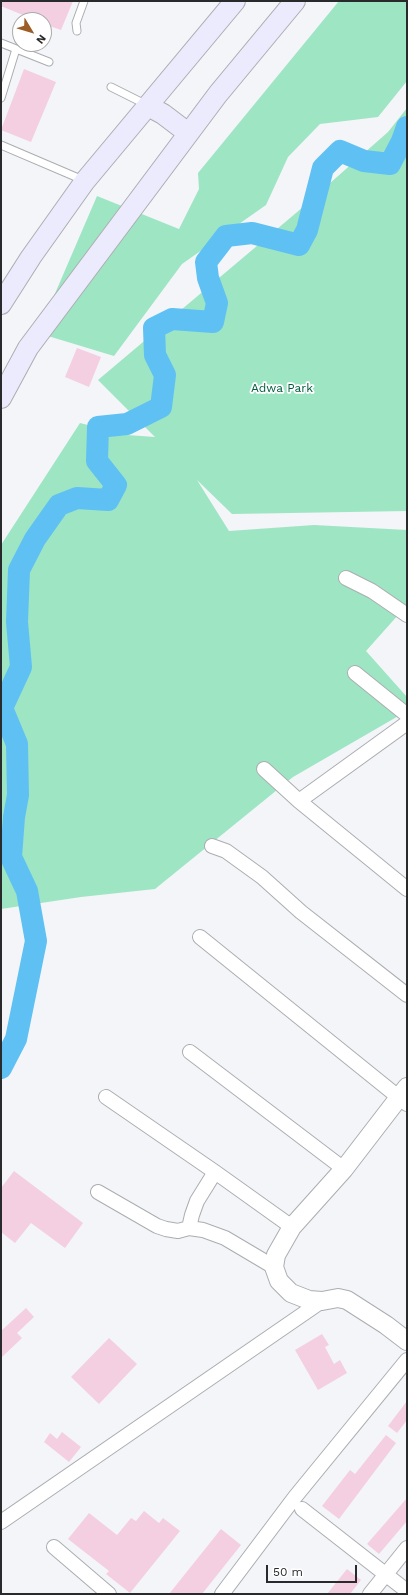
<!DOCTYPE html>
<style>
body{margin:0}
#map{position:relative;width:408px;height:1595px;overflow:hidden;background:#f3f5f8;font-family:"Work Sans",sans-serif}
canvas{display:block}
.frame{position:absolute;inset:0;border:2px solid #292a2b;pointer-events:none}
.north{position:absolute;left:12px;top:12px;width:40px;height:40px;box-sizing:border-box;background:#fff;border:1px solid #a9aaaa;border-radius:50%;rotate:128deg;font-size:11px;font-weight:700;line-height:16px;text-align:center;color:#292a2b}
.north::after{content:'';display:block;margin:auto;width:14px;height:18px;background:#9d5d26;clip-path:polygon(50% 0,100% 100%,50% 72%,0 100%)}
.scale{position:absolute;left:266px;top:1565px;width:91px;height:18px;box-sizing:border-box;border:2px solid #292a2b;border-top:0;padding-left:5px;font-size:12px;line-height:14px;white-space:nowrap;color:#292a2b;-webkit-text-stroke:3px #fff;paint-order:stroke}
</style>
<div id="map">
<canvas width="408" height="1595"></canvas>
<div class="frame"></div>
<div class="north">N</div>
<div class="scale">50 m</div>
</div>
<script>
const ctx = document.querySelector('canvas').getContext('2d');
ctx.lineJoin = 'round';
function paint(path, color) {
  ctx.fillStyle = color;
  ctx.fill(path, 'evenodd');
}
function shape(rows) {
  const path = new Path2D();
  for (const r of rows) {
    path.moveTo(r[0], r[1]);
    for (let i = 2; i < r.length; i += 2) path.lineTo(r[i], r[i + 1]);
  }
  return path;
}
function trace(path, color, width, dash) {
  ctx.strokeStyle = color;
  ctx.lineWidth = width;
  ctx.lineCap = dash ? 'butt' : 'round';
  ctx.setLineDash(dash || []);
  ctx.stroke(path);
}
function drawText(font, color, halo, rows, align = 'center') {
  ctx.font = font + ' "Work Sans",sans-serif';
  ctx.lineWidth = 3.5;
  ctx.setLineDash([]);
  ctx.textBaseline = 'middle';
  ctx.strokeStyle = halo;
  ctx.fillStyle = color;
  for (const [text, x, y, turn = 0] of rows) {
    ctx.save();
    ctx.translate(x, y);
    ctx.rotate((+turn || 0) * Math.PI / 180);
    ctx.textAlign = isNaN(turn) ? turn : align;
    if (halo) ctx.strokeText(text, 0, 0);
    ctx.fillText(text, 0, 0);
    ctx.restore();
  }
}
paint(shape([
 [339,1,407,1,407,81,378,117,320,124,288,157,266,205,182,264,114,356,38,333,97,196,179,229,199,189,198,173],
 [407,108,407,511,232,514,197,480,229,531,314,525,407,530,407,605,366,651,407,697,407,711,293,777,155,889,81,897,1,909,1,545,80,423,127,435,155,437,98,380,296,213,388,132]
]), '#9ee5c4');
trace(shape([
 [1,1068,16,1039,36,941,27,891,11,857,14,817,18,795,17,744,2,708,21,667,17,622,19,570,35,539,59,505,77,498,108,500,116,485,97,461,98,427,127,424,161,407,165,375,155,355,154,328,172,319,213,322,217,303,208,278,206,262,226,236,252,233,299,245,307,230,323,168,340,151,364,161,390,164,402,141,407,127]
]), '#5fc0f3', 22);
paint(shape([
 [1,1,73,1,61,30,44,24,44,20,35,20,1,6],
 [24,69,56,82,31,142,1,130],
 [77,348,101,357,89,387,65,377],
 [14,1171,83,1223,65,1248,31,1223,15,1243,1,1232,1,1188],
 [26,1308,34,1317,17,1333,22,1338,1,1358,1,1331],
 [322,1334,329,1345,325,1347,334,1364,340,1360,347,1373,318,1390,295,1350],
 [109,1338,137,1364,99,1404,71,1377],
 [407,1401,407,1420,397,1433,388,1426],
 [62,1432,81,1447,69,1462,44,1442,50,1433,57,1439],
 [386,1435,396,1443,339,1519,322,1506,350,1470,355,1474],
 [407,1498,407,1521,379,1554,367,1544],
 [144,1511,159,1523,163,1518,180,1531,130,1593,106,1574,109,1571,68,1539,89,1513,117,1535,131,1518,136,1521],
 [221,1529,241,1545,202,1594,169,1594],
 [347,1569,361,1580,350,1594,327,1594]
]), '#f4cfe1');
const service = shape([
 [77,31,76,23,84,1],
 [1,43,49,62],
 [111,87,147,105],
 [1,98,16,49],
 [1,145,83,180]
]);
const minor = shape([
 [346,578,372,591,407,615],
 [355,673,407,715],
 [264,769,299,801,407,889],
 [299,801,407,723],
 [212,846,226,851,262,877,301,912,407,995],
 [200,937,407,1104],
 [190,1052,344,1169],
 [106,1097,215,1172,292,1227],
 [98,1192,157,1226,166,1229,178,1231,189,1228,203,1230,225,1238,274,1267],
 [189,1228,192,1215,197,1201,215,1172],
 [302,1509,407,1591],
 [1,1522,322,1301],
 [54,1547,109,1594],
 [222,1594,295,1497,407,1360],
 [370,1594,407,1548]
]);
const tertiary = shape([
 [407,1087,344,1169,292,1227,276,1255,274,1267,279,1281,291,1293,309,1300,322,1301,338,1298,347,1300,386,1325,407,1341]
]);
const secondary = shape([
 [148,106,163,114,188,133],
 [1,304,31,257,85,181,235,1],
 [1,398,28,348,218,94,295,1]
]);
trace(service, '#abaeb0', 9);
trace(minor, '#abaeb0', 16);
trace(tertiary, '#abaeb0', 20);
trace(secondary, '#abaeb0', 22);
trace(service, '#fff', 7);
trace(minor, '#fff', 14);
trace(tertiary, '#fff', 18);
trace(secondary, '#ecebfe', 20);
drawText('12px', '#025b3e', '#fff', [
 ["Adwa Park",282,388]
]);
</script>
